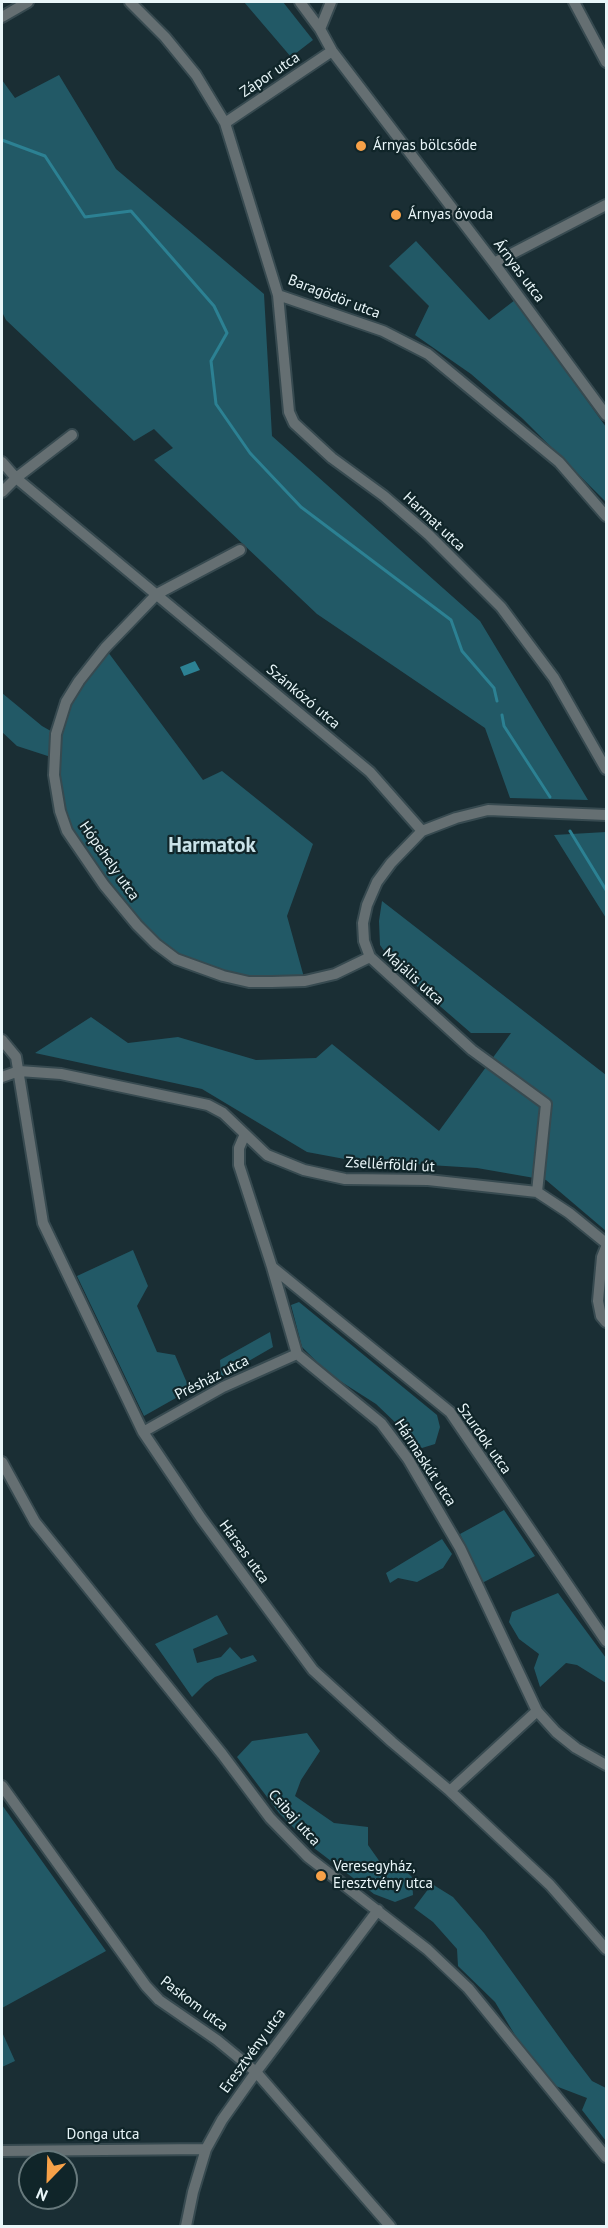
<!DOCTYPE html>
<meta charset="utf-8">
<style>
body{margin:0}
#map{position:relative;width:608px;height:2228px;overflow:hidden;background:#1a2e34;font-family:"PT Sans",sans-serif}
canvas{display:block}
.frame{position:absolute;inset:0;border:3px solid #e9f6f9;pointer-events:none}
.north{position:absolute;left:18px;top:2150px;width:60px;height:60px;box-sizing:border-box;background:#102529;border:2px solid #67797c;border-radius:50%;rotate:203deg;font-size:16px;font-weight:700;line-height:24px;text-align:center;color:#e9f6f9}
.north::after{content:'';display:block;margin:auto;width:21px;height:27px;background:#f7a148;clip-path:polygon(50% 0,100% 100%,50% 72%,0 100%)}
</style>
<div id="map">
<canvas width="608" height="2228"></canvas>
<div class="frame"></div>
<div class="north">N</div>
</div>
<script>
const ctx = document.querySelector('canvas').getContext('2d');
ctx.lineJoin = 'round';
function paint(path, color) {
  ctx.fillStyle = color;
  ctx.fill(path, 'evenodd');
}
function shape(rows) {
  const path = new Path2D();
  for (const r of rows) {
    path.moveTo(r[0], r[1]);
    for (let i = 2; i < r.length; i += 2) path.lineTo(r[i], r[i + 1]);
  }
  return path;
}
function trace(path, color, width, dash) {
  ctx.strokeStyle = color;
  ctx.lineWidth = width;
  ctx.lineCap = dash ? 'butt' : 'round';
  ctx.setLineDash(dash || []);
  ctx.stroke(path);
}
function drawText(font, color, halo, rows, align = 'center') {
  ctx.font = font + ' "PT Sans",sans-serif';
  ctx.lineWidth = 4.5;
  ctx.setLineDash([]);
  ctx.textBaseline = 'middle';
  ctx.strokeStyle = halo;
  ctx.fillStyle = color;
  for (const [text, x, y, turn = 0] of rows) {
    ctx.save();
    ctx.translate(x, y);
    ctx.rotate((+turn || 0) * Math.PI / 180);
    ctx.textAlign = isNaN(turn) ? turn : align;
    if (halo) ctx.strokeText(text, 0, 0);
    ctx.fillText(text, 0, 0);
    ctx.restore();
  }
}
paint(shape([
 [244,2,283,2,313,40,291,57],
 [59,75,116,169,264,294,272,436,480,621,588,800,510,798,485,728,317,614,154,460,173,448,154,429,134,441,6,320,2,312,2,80,15,98],
 [416,241,489,320,515,300,606,427,606,502,523,419,471,374,415,335,429,306,389,266],
 [105,648,203,780,222,771,313,844,287,916,305,981,237,979,159,947,67,831,57,759,17,746,2,732,2,693,42,726,56,734,79,681],
 [606,832,606,918,554,835],
 [382,901,606,1075,606,1231,546,1180,477,1168,350,1160,307,1152,202,1089,35,1053,91,1017,128,1043,178,1037,256,1060,316,1058,332,1044,439,1131,511,1033,471,1033,396,968,380,945,379,921],
 [133,1250,148,1286,137,1306,157,1352,175,1355,190,1390,144,1416,77,1276],
 [299,1302,437,1415,440,1427,435,1444,422,1448,376,1404,329,1374,302,1347,291,1305],
 [270,1332,273,1347,221,1377,220,1360],
 [504,1510,535,1556,482,1583,460,1534],
 [442,1539,452,1554,443,1568,417,1582,398,1578,390,1583,386,1573],
 [558,1593,606,1658,606,1683,577,1665,566,1663,540,1687,534,1668,539,1654,519,1639,509,1622,512,1612],
 [217,1615,228,1634,193,1649,197,1663,221,1657,230,1647,241,1659,253,1655,257,1661,215,1677,205,1684,192,1697,155,1644],
 [307,1733,320,1751,301,1780,295,1796,334,1823,368,1827,368,1845,380,1862,395,1861,412,1877,413,1895,395,1902,374,1894,314,1848,279,1813,237,1757,252,1741],
 [2,1805,106,1951,2,2008],
 [432,1884,453,1897,484,1933,570,2052,592,2081,606,2088,606,2141,582,2110,587,2098,553,2085,527,2055,495,2002,458,1966,457,1949,433,1922,414,1908],
 [2,2032,15,2061,2,2067]
]), '#225966');
paint(shape([
 [195,661,200,670,184,676,180,667]
]), '#2c8193');
trace(shape([
 [2,140,45,156,85,217,131,211,214,306,227,333,211,361,216,404,250,453,301,507,451,620,462,651,494,688,497,701],
 [502,715,504,726,550,797],
 [570,831,606,890]
]), '#2c8193', 3);
const minor = shape([
 [130,2,165,37,196,75,225,123,278,295,383,331,428,354,559,462,606,516],
 [300,2,320,29,332,51,494,263,606,415],
 [574,2,606,62],
 [2,17,28,2],
 [320,29,331,2],
 [225,123,332,51],
 [494,263,606,205],
 [278,295,289,412,294,423,332,458,384,496,429,535,501,607,554,678,606,769],
 [2,462,16,478,370,772,422,831],
 [2,492,16,478,72,435],
 [240,550,157,594,105,648,79,681,66,702,56,734,54,775,60,811,67,831,104,885,137,925,156,944,176,959,223,976,249,982,272,982,305,981,335,974,370,957],
 [2,1040,16,1057,43,1223,143,1432,201,1518,313,1670,392,1742,450,1791,550,1885,606,1949],
 [2,1077,19,1071,61,1074,208,1105,223,1113,267,1155,304,1170,345,1179,428,1180,537,1192,569,1213,606,1243],
 [245,1134,239,1148,239,1165,272,1267,297,1354,381,1423,408,1459,460,1548,537,1711,556,1732,576,1748,606,1765],
 [537,1192,546,1104,472,1050,370,957,364,941,363,923,367,905,377,882,391,863,422,831,456,818,488,810,606,815],
 [606,1247,602,1257,598,1301,601,1316,606,1322],
 [272,1267,450,1412,606,1641],
 [143,1432,223,1387,297,1354],
 [2,1462,35,1522,222,1754,270,1818,308,1857,428,1950,468,1988,606,2157],
 [2,1786,146,1986,159,2000,217,2040,256,2072,390,2226],
 [450,1791,537,1711],
 [2,2151,206,2149],
 [186,2226,193,2192,206,2149,222,2120,256,2072,378,1910]
]);
trace(minor, '#374a50', 14);
trace(minor, '#656f72', 10);
for (const [x, y, r, color] of [
 [361,146,6,"#f7a148"],
 [396,215,6,"#f7a148"],
 [321,1876,6,"#f7a148"]
]) {
  const dot = new Path2D();
  dot.arc(x, y, r, 0, 2 * Math.PI);
  ctx.fillStyle = color;
  ctx.fill(dot);
  trace(dot, '#102529', 2);
}
drawText('15px', '#e9f6f9', '#102529', [
 ["Zápor utca",270,75,-34],
 ["Árnyas utca",519,271,53],
 ["Baragödör utca",334,297,21],
 ["Harmat utca",434,522,43],
 ["Szánkózó utca",303,697,40],
 ["Hópehely utca",109,861,55],
 ["Majális utca",413,977,42],
 ["Zsellérföldi út",390,1165,3],
 ["Présház utca",212,1378,-27],
 ["Szurdok utca",484,1439,55],
 ["Hármaskút utca",425,1463,57],
 ["Hársas utca",244,1552,54],
 ["Csibaj utca",294,1818,48],
 ["Paskom utca",194,2004,37],
 ["Eresztvény utca",253,2051,-54],
 ["Donga utca",103,2135]
]);
drawText('15px', '#e9f6f9', '#102529', [
 ["Árnyas bölcsőde",373,146],
 ["Árnyas óvoda",408,215],
 ["Veresegyház,",333,1867],
 ["Eresztvény utca",333,1884]
], 'left');
drawText('bold 21px', '#cae3e9', '#102529', [
 ["Harmatok",212,846]
]);
</script>
